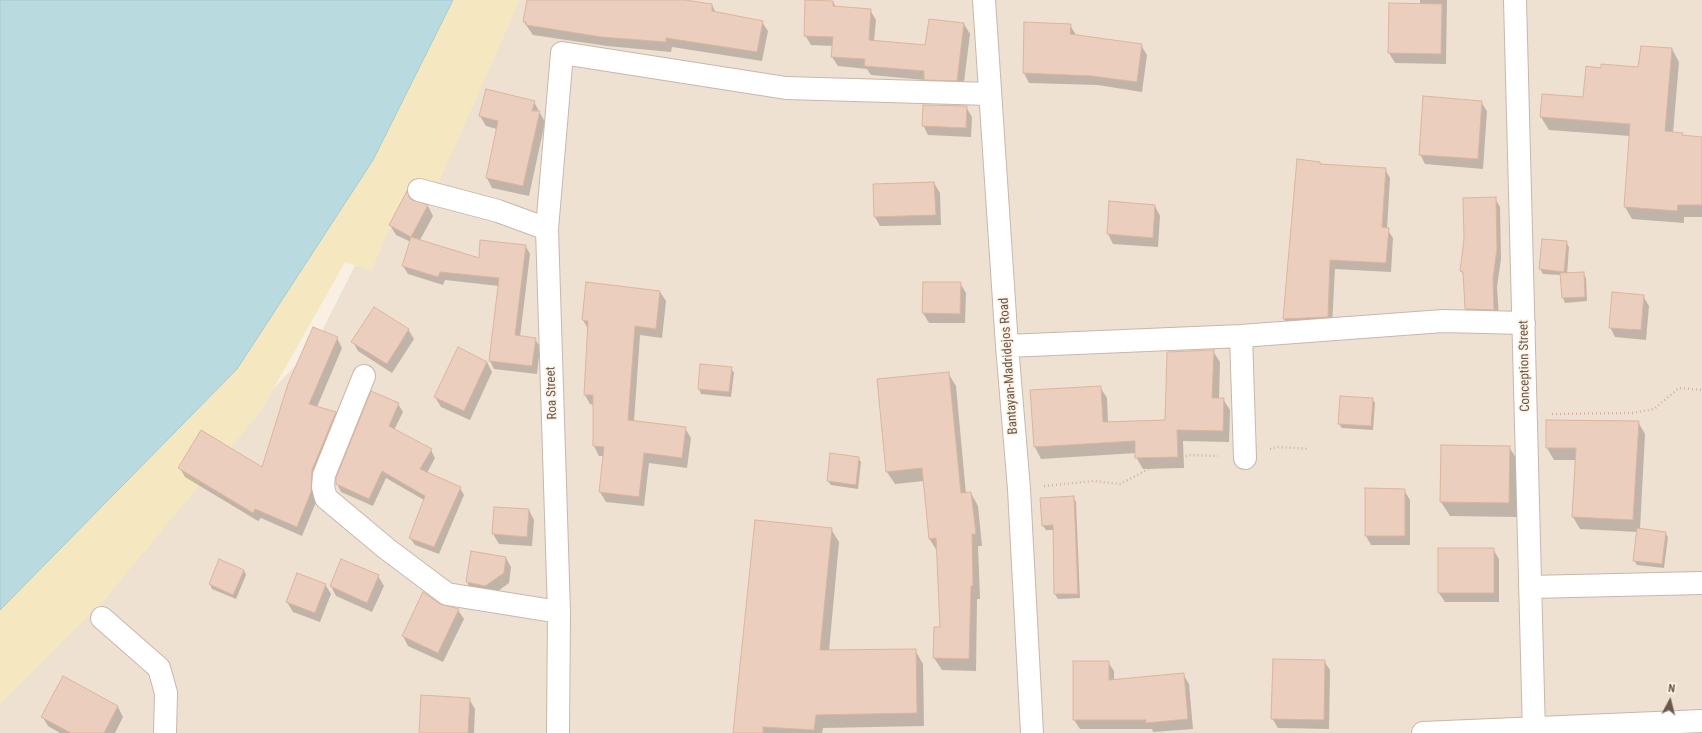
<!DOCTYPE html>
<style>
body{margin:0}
#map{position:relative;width:1702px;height:733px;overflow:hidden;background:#f9efe2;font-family:"Roboto Condensed",sans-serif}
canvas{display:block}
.north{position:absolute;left:1650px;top:681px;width:40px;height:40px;-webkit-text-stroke:3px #fcf4e7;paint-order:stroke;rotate:7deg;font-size:11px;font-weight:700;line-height:16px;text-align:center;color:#6d574c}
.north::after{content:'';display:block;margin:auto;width:14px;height:18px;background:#6d574c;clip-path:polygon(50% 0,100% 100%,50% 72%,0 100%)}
</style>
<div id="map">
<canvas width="1702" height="733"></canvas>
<div class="north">N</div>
</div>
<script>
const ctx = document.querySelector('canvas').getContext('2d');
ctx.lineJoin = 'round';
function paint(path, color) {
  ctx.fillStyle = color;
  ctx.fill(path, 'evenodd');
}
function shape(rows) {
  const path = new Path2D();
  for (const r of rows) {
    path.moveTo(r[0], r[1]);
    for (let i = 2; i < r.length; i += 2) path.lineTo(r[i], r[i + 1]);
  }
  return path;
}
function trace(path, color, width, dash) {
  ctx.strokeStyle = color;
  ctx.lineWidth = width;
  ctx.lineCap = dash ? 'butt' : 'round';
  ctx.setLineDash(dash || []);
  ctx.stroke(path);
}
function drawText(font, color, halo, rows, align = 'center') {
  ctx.font = font + ' "Roboto Condensed",sans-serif';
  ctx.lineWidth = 3.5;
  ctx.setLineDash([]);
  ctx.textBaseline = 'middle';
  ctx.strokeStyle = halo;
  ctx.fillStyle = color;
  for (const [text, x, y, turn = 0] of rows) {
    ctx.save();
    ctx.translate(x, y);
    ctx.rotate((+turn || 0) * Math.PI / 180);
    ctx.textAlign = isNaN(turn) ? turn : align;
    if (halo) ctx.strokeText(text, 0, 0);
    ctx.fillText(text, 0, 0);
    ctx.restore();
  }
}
paint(shape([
 [489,0,1702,0,1702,733,0,733,0,676,315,345]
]), '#efe1d1');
paint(shape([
 [453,0,520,0,439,182,412,179,371,271,345,262,261,411,100,605,0,704,0,610,237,369,373,160]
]), '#f5e8c0');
const water = shape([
 [0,0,453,0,373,160,237,369,0,610,0,0]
]);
paint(water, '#b9dbe0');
trace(water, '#a1cad0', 1);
paint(shape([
 [528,0,678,0,712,5,716,13,762,22,768,31,762,61,672,47,671,52,607,46,533,35,524,22],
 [1420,0,1447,0,1446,64,1395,63,1389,53,1390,4,1420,4],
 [833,2,836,7,870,10,876,20,874,41,926,46,930,20,964,24,970,34,963,90,930,89,925,80,871,75,867,69,838,66,832,57,833,46,811,45,805,35],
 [1070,25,1076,35,1141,45,1147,55,1142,92,1098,85,1029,83,1024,73],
 [1672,49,1679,62,1673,133,1682,134,1684,137,1702,138,1702,217,1684,217,1684,223,1632,219,1625,207,1630,136,1549,130,1541,117,1584,98,1602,69,1639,68],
 [534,102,545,122,529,196,492,188,487,178,497,129,486,126,480,116],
 [1481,102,1487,111,1483,169,1425,164,1420,154],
 [966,107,972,117,971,137,928,135,923,125],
 [1320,162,1321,166,1385,169,1390,178,1387,229,1393,238,1391,272,1335,269,1332,326,1289,328,1284,319],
 [934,183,940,193,941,225,880,226,875,217],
 [407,193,411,200,428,206,433,216,420,240,480,259,525,245,530,254,520,337,535,339,540,347,537,374,494,369,490,361,499,286,445,280,443,285,408,274,403,266,411,242,396,235,390,225],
 [1495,198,1500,207,1501,259,1497,287,1499,318,1471,317,1466,309,1465,277,1461,271],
 [1110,202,1155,206,1160,216,1158,247,1113,244,1108,234],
 [1543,240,1566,242,1569,247,1567,274,1583,273,1586,278,1587,301,1565,303,1563,298,1561,275,1543,274,1540,269],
 [960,283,966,293,965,323,929,323,923,313],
 [660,292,666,301,662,338,640,335,634,421,685,428,691,438,687,468,649,463,644,506,606,502,600,492,604,456,599,456,594,446,594,405,590,404,585,395,588,329,583,320],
 [1643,296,1649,306,1646,340,1615,337,1610,327],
 [408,329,414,339,392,373,358,351,353,342],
 [337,338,342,348,317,407,335,413,341,422,316,502,302,536,261,518,258,521,185,477,180,468,263,469],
 [1213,351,1220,362,1219,399,1223,399,1230,410,1229,442,1183,441,1184,468,1143,469,1136,457,1136,453,1041,459,1035,447,1100,387,1107,398,1108,422,1166,421],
 [487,362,492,372,470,420,441,407,435,397],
 [701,365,731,368,734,373,731,397,701,394,699,389],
 [948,373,956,386,966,494,971,493,978,506,982,546,978,546,980,599,977,599,976,671,942,670,934,658,941,628,937,551,929,538,924,481,895,484,887,472],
 [1372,399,1375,403,1373,430,1342,428,1339,424],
 [398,404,403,412,394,430,431,450,435,458,427,473,460,488,464,495,439,554,415,545,410,538,424,500,386,478,373,506,341,492,337,484],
 [1638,422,1645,434,1640,529,1665,533,1668,537,1664,568,1637,565,1634,560,1638,532,1580,529,1573,517,1576,460,1554,460,1547,448],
 [1509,447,1518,461,1517,517,1450,516,1441,502],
 [858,458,861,462,858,489,831,485,828,481],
 [1404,490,1410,500,1410,545,1371,545,1366,536],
 [1073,497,1076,502,1080,598,1058,599,1055,594,1054,530,1046,530,1043,526],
 [529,510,534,520,532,546,499,544,493,534],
 [831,529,839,542,829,651,915,650,923,664,924,726,823,728,822,733,734,733],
 [1493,549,1499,559,1499,602,1445,602,1439,593],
 [506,558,511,567,509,583,491,596,472,592,467,582],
 [342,561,378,576,384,586,372,612,336,596,331,586],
 [244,570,246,575,236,599,212,589,210,584],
 [325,584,331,594,320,622,293,612,287,602],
 [439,605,458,610,464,619,443,662,408,646,403,636],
 [1324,661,1330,670,1329,729,1278,728,1272,718],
 [1108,662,1114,671,1114,681,1183,674,1189,684,1193,729,1153,732,1152,729,1080,729,1074,720],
 [63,678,118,707,123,717,115,733,60,733,48,726,42,716],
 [469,699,475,709,474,733,420,733]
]), '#0003');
const building = shape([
 [527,0,685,0,712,4,712,11,763,21,757,52,666,38,666,42,601,37,526,25,526,22,523,22,527,0],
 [805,0,833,1,833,6,871,9,869,40,925,45,929,19,964,23,957,81,924,80,924,71,864,66,865,59,831,57,833,37,804,36,805,0],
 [1389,3,1442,4,1441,54,1388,53,1389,3],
 [1024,22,1071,24,1070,34,1142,44,1137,82,1092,76,1023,73,1024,22],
 [1641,46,1672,48,1665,131,1683,133,1682,135,1702,137,1702,205,1678,205,1677,211,1624,207,1630,124,1540,117,1542,94,1583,97,1586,66,1601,68,1601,64,1638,67,1641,46],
 [486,89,535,101,532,111,540,111,523,186,486,178,498,121,479,116,486,89],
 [1423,96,1482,101,1478,159,1419,155,1423,96],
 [923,105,967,106,966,128,922,126,923,105],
 [1297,159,1320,162,1320,164,1386,168,1382,227,1389,228,1386,263,1330,260,1328,317,1283,319,1297,159],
 [934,182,936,215,874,217,873,184,934,182],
 [407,191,410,199,428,205,411,237,389,225,407,191],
 [1496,197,1497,249,1493,278,1494,310,1465,309,1463,272,1460,271,1464,239,1463,198,1496,197],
 [1109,201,1155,205,1153,238,1107,234,1109,201],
 [411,237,479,258,480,240,526,245,515,335,536,338,532,366,489,361,499,278,440,272,438,277,402,266,411,237],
 [1542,239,1567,241,1564,272,1539,269,1542,239],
 [1584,272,1585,297,1562,298,1560,273,1584,272],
 [586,282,660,291,656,329,635,326,628,420,686,427,682,458,644,453,639,497,599,492,604,447,593,446,593,395,584,395,588,321,582,320,586,282],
 [923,282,961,282,960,314,922,313,923,282],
 [1612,292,1644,295,1641,330,1609,328,1612,292],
 [374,307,409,329,387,364,351,342,374,307],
 [313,327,338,337,309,404,336,412,312,470,311,492,297,527,255,509,253,513,178,468,201,430,262,467,288,384,313,327],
 [458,347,487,362,464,411,434,397,458,347],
 [1214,350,1212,398,1224,398,1223,431,1177,430,1178,457,1135,458,1135,441,1034,447,1030,390,1101,386,1103,422,1165,420,1167,352,1214,350],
 [700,364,732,367,729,392,698,389,700,364],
 [949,372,961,493,971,492,976,534,972,534,973,586,971,586,969,659,933,658,934,627,940,627,936,538,929,539,922,468,886,472,877,379,949,372],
 [371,391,399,403,389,426,432,449,420,469,461,487,434,547,409,538,425,496,382,471,369,499,336,484,336,478,371,391],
 [1340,396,1373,398,1371,426,1338,424,1340,396],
 [1546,420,1639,421,1633,520,1572,517,1576,448,1546,448,1546,420],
 [1441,445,1510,446,1509,503,1440,502,1441,445],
 [830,453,859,457,856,485,827,481,830,453],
 [1365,488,1405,489,1405,536,1365,536,1365,488],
 [1074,496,1078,594,1054,594,1053,525,1042,526,1040,498,1074,496],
 [494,507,529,509,527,537,492,534,494,507],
 [755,520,832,528,820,650,916,649,917,713,816,715,814,730,763,727,763,733,733,733,755,520],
 [1637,528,1666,532,1662,564,1633,561,1637,528],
 [1438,548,1494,548,1494,593,1438,593,1438,548],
 [471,551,506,557,504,573,485,586,466,582,471,551],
 [219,559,244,570,233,595,209,584,219,559],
 [341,559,379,575,367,603,330,586,341,559],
 [297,573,326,584,315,613,286,602,297,573],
 [423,592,440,604,459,609,438,653,402,636,423,592],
 [1273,659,1325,660,1324,720,1271,719,1273,659],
 [1073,661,1109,661,1109,680,1184,673,1188,719,1146,723,1146,720,1073,720,1073,661],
 [63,676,118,706,104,733,71,733,41,717,63,676],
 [421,695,470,698,468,733,419,733,421,695]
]);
paint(building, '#ebcebd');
trace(building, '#dcb59f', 1);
const minor = shape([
 [984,0,1007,346,1019,489,1032,733],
 [1515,0,1534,733],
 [419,190,498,211,547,229],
 [1241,336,1245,458],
 [1007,346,1241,336,1443,321,1524,323],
 [364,376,324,475,323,487,326,498,387,549,447,594,559,612],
 [1530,587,1702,583],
 [102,618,159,668,166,693,165,733],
 [558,733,559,612,547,229,562,53,786,88,990,94],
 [1423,733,1702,721]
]);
trace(minor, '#c8b7ab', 24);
trace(shape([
 [1552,414,1632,413,1654,409,1679,388,1702,390],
 [1270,449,1277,447,1309,449],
 [1044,486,1093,481,1120,484,1149,469,1189,455,1218,456]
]), '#cfb2a1', 2.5, [1, 3]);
trace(minor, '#fff', 22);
drawText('13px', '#6d574c', '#fcf4e7', [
 ["Bantayan-Madridejos Road",1009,366,-94],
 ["Conception Street",1525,366,-91],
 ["Roa Street",552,393,-92]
]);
</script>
